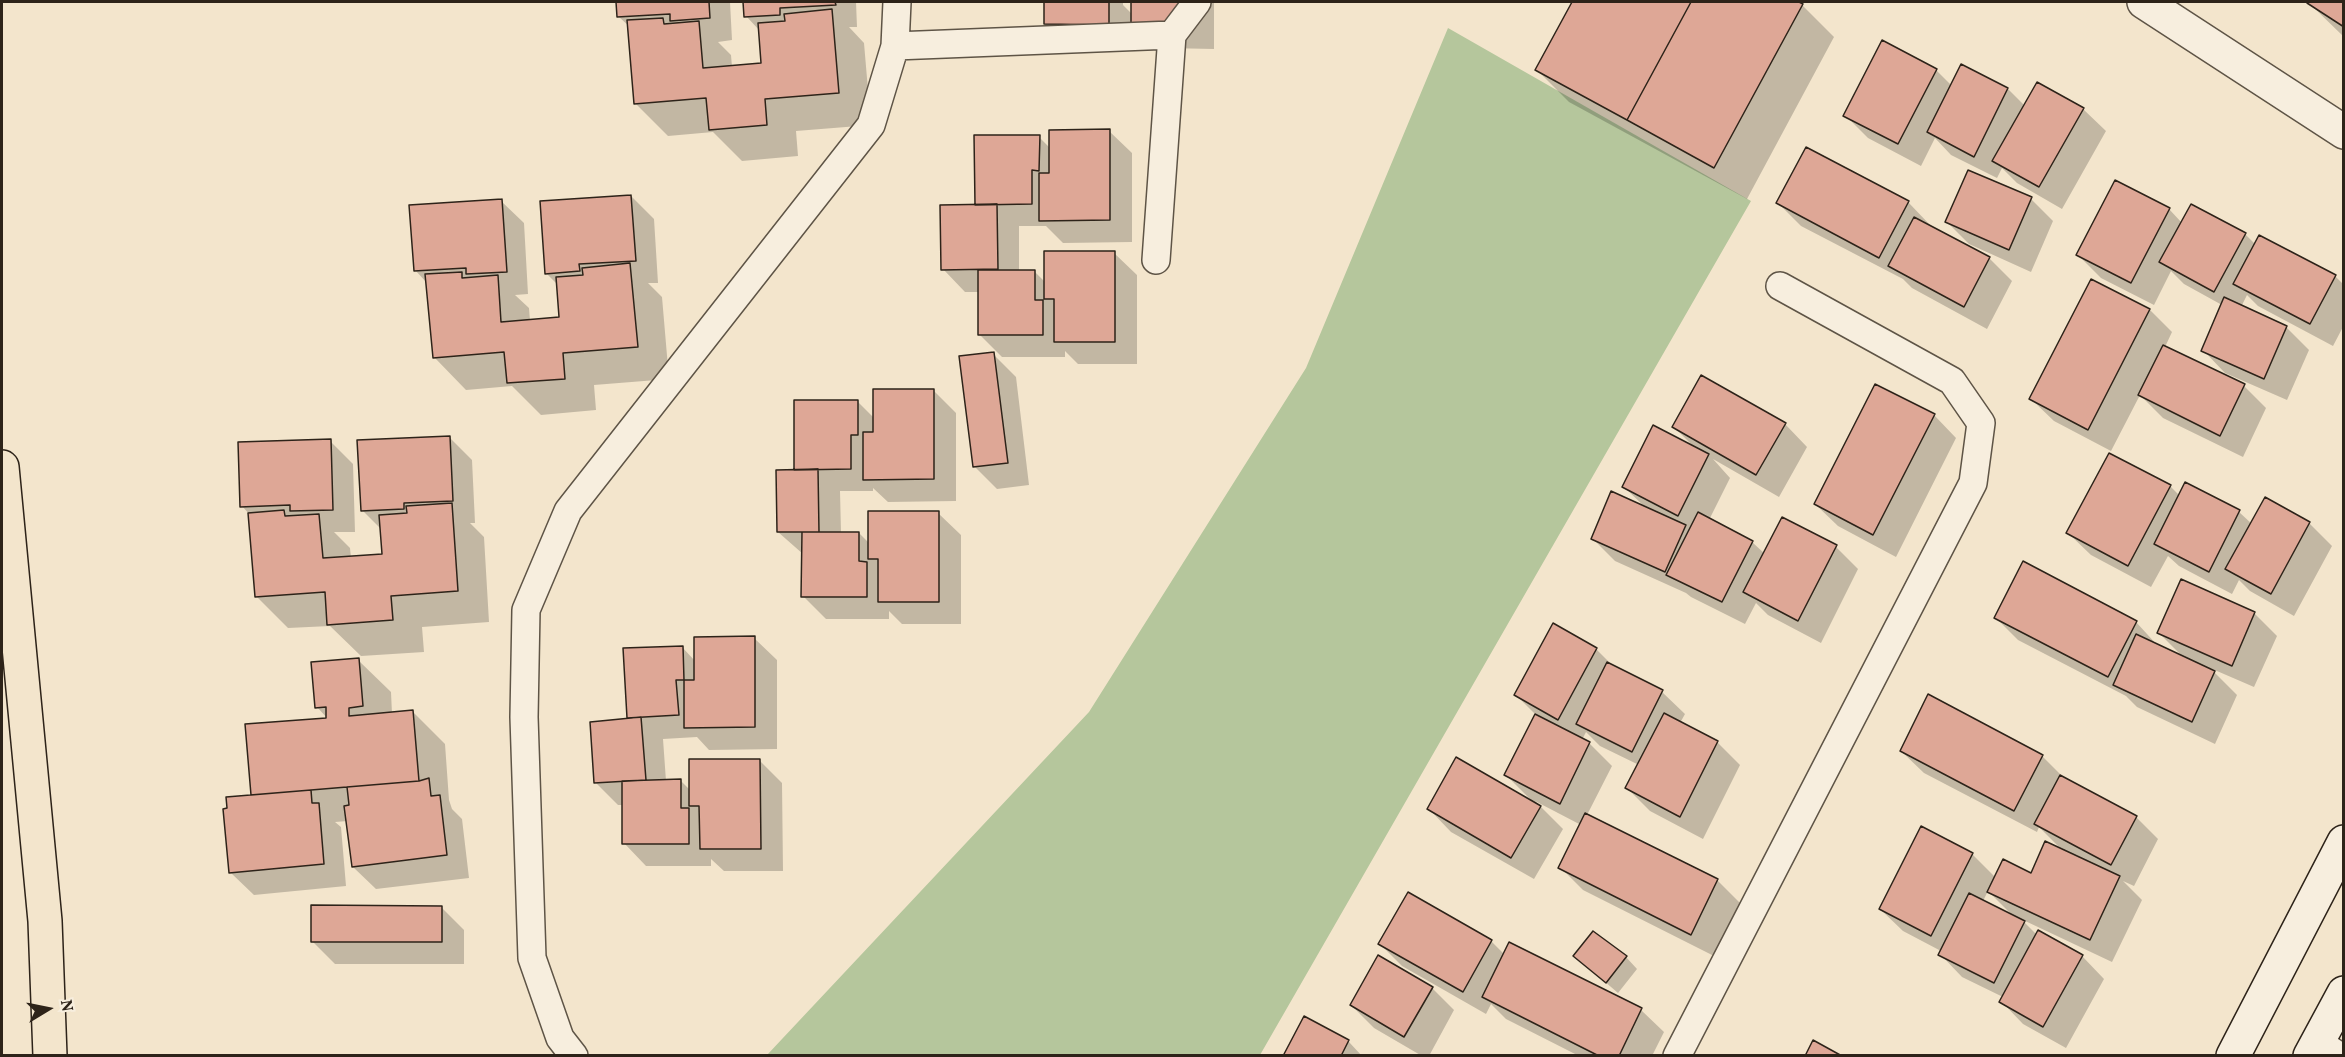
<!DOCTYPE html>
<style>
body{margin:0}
#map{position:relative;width:2345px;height:1057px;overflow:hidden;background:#f3e5cc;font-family:Vollkorn,serif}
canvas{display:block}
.frame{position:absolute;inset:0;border:3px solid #2d2319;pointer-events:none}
.north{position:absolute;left:18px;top:979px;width:60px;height:60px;-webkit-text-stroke:4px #f7eede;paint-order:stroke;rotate:80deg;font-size:16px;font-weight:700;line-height:24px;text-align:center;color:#2d2319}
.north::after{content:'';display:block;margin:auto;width:21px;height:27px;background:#2d2319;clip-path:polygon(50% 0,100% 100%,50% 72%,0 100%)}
</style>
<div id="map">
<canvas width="2345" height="1057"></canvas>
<div class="frame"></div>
<div class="north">N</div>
</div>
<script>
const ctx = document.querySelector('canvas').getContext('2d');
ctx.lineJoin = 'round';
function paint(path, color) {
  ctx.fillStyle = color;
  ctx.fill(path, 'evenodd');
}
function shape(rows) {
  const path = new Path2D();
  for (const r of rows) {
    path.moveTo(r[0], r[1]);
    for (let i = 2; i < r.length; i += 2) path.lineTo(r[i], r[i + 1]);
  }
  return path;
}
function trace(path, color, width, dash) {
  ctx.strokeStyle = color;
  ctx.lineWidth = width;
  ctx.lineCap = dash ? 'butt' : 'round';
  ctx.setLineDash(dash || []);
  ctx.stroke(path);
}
paint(shape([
 [1448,28,1751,201,1260,1055,767,1055,1089,712,1306,368]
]), '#b5c69c');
paint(shape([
 [618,2,730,2,732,40,718,42,731,55,732,67,763,65,760,31,746,16,745,2,856,2,857,27,849,27,864,43,871,125,796,131,798,156,742,161,713,132,668,136,636,104,630,27,619,17],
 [1045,2,1123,2,1123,5,1132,14,1132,2,1214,2,1214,49,1068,46,1045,24],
 [1574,2,1796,2,1802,5,1834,37,1747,199,1569,102,1537,70],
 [2309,2,2344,2,2344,37,2309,3],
 [1962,66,2008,89,2025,106,2083,109,2106,131,2062,209,2017,183,2002,168,1997,178,1951,155,1935,138,1921,166,1868,138,1845,115,1936,70,1952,86],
 [1109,131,1132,153,1132,242,1063,243,1046,226,1019,226,1019,271,1034,271,1046,283,1114,253,1137,275,1137,364,1078,364,1065,351,1065,357,1002,357,979,334,980,292,965,292,943,269,976,206,1039,137,1050,148],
 [631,196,654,219,658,283,648,283,662,297,669,379,594,385,596,410,541,415,512,386,466,390,434,357,427,283,415,270,501,201,524,223,528,294,515,295,529,308,530,321,561,318,558,285,546,273],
 [2031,199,2053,221,2031,272,1969,244,1947,222],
 [1908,202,1930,225,1930,227,1989,258,2012,281,1987,329,1912,288,1903,279,1801,226,1778,203],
 [2169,209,2182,223,2245,234,2256,245,2335,276,2344,285,2344,325,2333,346,2258,306,2247,295,2241,307,2286,327,2309,350,2287,400,2225,373,2203,350,2222,305,2184,284,2171,271,2154,305,2101,278,2078,255],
 [2091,281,2150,310,2172,332,2165,347,2244,386,2266,408,2243,457,2163,418,2140,395,2111,451,2054,421,2031,399],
 [993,354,1016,377,1029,485,997,489,974,466],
 [933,390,956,413,956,501,888,502,873,488,873,491,840,491,841,533,859,533,870,544,938,513,961,535,961,624,902,624,889,611,889,619,826,619,803,596,803,554,778,532,795,471,857,401,874,418],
 [1934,415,1956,438,1896,557,1838,526,1815,504],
 [1785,424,1807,447,1779,497,1713,459,1730,478,1709,520,1752,542,1765,554,1836,547,1858,569,1821,643,1768,615,1756,603,1745,624,1691,597,1686,593,1615,561,1592,538,1646,508,1624,487,1694,447,1673,426],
 [449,437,472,460,475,523,470,523,484,537,489,622,422,627,424,652,361,656,330,626,288,628,256,596,250,515,242,506,330,441,353,464,355,532,334,532,350,548,351,558,383,555,381,529,362,510],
 [2186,484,2239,512,2252,524,2309,523,2332,546,2294,616,2250,591,2239,580,2232,594,2179,566,2168,556,2151,587,2091,555,2068,533,2170,486,2180,496],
 [2254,613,2277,636,2254,687,2210,668,2237,695,2215,744,2137,707,2126,696,2018,640,1996,618,2136,622,2158,646,2184,658,2159,633],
 [754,638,777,660,777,749,709,750,697,737,663,739,666,781,680,780,691,791,759,760,782,783,783,871,724,871,711,859,711,866,646,866,624,843,624,805,618,805,596,783,628,719,625,650,682,647,695,661],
 [1596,649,1615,668,1662,692,1685,714,1680,723,1718,743,1740,765,1703,839,1650,811,1627,788,1639,765,1600,746,1586,732,1582,740,1589,743,1612,766,1587,815,1717,880,1740,903,1714,956,1583,890,1560,867,1581,825,1535,801,1563,829,1534,879,1451,832,1429,809,1532,801,1506,775,1536,715,1515,694],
 [358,660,391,692,392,714,413,712,445,744,449,800,452,809,462,819,469,878,376,889,353,867,348,821,335,822,341,827,346,886,254,895,231,873,255,796,328,719,317,707],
 [1901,751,2042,756,2065,779,2136,817,2158,839,2134,886,2123,881,2142,900,2112,962,2021,919,2037,935,2082,956,2104,979,2066,1048,2023,1024,2001,1001,2003,997,1962,977,1940,954,1941,951,1903,931,1880,909,1922,828,1972,854,1995,877,2032,875,2063,851,2039,827,2037,832,1924,773],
 [1988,891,2013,916,1983,901],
 [1409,894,1491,941,1504,954,1641,1010,1664,1032,1652,1056,1579,1056,1506,1019,1491,1004,1486,1014,1402,966,1380,944],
 [442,908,464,930,464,964,335,964,312,941],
 [1575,956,1626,957,1637,969,1618,993],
 [1432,988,1454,1010,1429,1056,1422,1056,1374,1028,1351,1005],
 [1305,1018,1349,1042,1362,1056,1285,1056]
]), '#0003');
const building = shape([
 [616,2,709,2,710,18,670,21,670,14,617,17,616,2],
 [743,2,835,2,836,5,780,8,780,15,744,17,743,2],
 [1044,2,1109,2,1109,25,1044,24,1044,2],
 [1131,2,1192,2,1192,27,1131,27,1131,2],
 [1572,2,1691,2,1627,120,1535,70,1572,2],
 [1691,2,1799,2,1803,4,1714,168,1627,120,1691,2],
 [2307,2,2344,2,2344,27,2307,3,2307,2],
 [832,9,839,93,765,99,767,125,709,130,706,98,634,104,627,20,663,18,664,24,699,21,703,68,761,63,758,23,785,21,784,14,832,9],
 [1882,40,1937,69,1898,144,1843,116,1882,40],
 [1961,64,2008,88,1974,157,1927,132,1961,64],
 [2037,82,2084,108,2039,187,1992,161,2037,82],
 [1110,129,1110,220,1039,221,1039,173,1049,173,1049,130,1110,129],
 [974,135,1040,135,1039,171,1032,170,1032,204,975,205,974,135],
 [1806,147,1909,201,1879,258,1776,203,1806,147],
 [1968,170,2032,197,2009,250,1945,222,1968,170],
 [2115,180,2170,208,2131,283,2076,255,2115,180],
 [631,195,636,261,579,264,580,271,545,274,540,201,631,195],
 [502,199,507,272,466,274,466,268,414,271,409,205,502,199],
 [997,204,998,269,941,270,940,205,997,204],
 [2191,204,2246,233,2214,292,2159,262,2191,204],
 [1914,217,1990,257,1964,307,1888,266,1914,217],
 [2259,235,2336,275,2310,324,2233,284,2259,235],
 [1044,251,1115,251,1115,342,1054,342,1054,299,1044,299,1044,251],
 [630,263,638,347,563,353,565,379,507,383,504,352,433,358,425,274,462,272,462,278,498,275,501,322,559,317,556,277,583,275,582,268,630,263],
 [978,270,1035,270,1035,300,1043,300,1043,335,978,335,978,270],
 [2091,279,2150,309,2088,430,2029,399,2091,279],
 [2224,297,2287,326,2264,379,2201,351,2224,297],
 [2163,345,2245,384,2220,436,2138,395,2163,345],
 [994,352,1008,463,973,467,959,356,994,352],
 [1701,375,1786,423,1756,475,1672,427,1701,375],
 [1875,384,1935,414,1873,535,1814,504,1875,384],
 [873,389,934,389,934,479,863,480,863,432,873,432,873,389],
 [794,400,858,400,858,435,851,435,851,469,794,470,794,400],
 [1653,425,1709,454,1678,516,1622,487,1653,425],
 [450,436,453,501,404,503,404,509,361,511,357,440,450,436],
 [331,439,333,510,290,511,290,505,240,507,238,442,331,439],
 [2109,453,2171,485,2128,566,2066,533,2109,453],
 [818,469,819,532,777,532,776,470,818,469],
 [2185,482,2240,510,2209,572,2154,544,2185,482],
 [1611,491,1686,525,1665,572,1591,539,1611,491],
 [2265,497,2310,522,2271,594,2225,569,2265,497],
 [452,503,458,591,391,596,393,620,327,625,325,592,255,597,248,513,284,510,285,516,319,514,323,558,382,554,379,515,407,513,406,506,452,503],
 [868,511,939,511,939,602,878,602,878,559,868,559,868,511],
 [1698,512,1753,541,1722,602,1666,575,1698,512],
 [1782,517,1837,545,1798,621,1743,592,1782,517],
 [802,532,859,532,859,561,867,562,867,597,801,597,802,532],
 [2023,561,2137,621,2108,677,1994,618,2023,561],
 [2181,579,2255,612,2232,666,2157,633,2181,579],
 [1553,623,1597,648,1558,720,1514,695,1553,623],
 [2136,634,2215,671,2192,722,2113,685,2136,634],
 [755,636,755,727,684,728,684,680,694,680,694,637,755,636],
 [683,646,684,680,676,680,679,715,627,718,623,648,683,646],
 [359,658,363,706,349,708,349,716,413,710,419,781,251,795,245,724,326,718,326,707,315,708,311,662,359,658],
 [1607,662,1663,690,1632,752,1576,724,1607,662],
 [1928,694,2043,755,2014,811,1900,751,1928,694],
 [1664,713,1718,741,1680,817,1625,788,1664,713],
 [1535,714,1590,742,1560,804,1504,775,1535,714],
 [641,717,646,780,594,783,590,722,641,717],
 [1456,757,1541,806,1511,858,1427,809,1456,757],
 [689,759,760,759,761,849,700,849,699,806,689,806,689,759],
 [2060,775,2137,816,2111,865,2034,824,2060,775],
 [429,778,431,796,440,795,447,855,352,867,344,806,349,805,347,787,419,781,429,778],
 [681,779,681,808,689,808,689,844,622,844,622,781,681,779],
 [311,790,312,803,319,803,324,864,229,873,223,809,227,808,226,797,311,790],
 [1585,813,1718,879,1691,935,1558,868,1585,813],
 [1921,826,1973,853,1931,936,1879,909,1921,826],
 [2045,841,2120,876,2090,940,1987,892,2003,859,2031,873,2045,841],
 [1408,892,1492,940,1463,992,1378,944,1408,892],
 [1969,893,2025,921,1994,983,1938,955,1969,893],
 [311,905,442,906,442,942,311,942,311,905],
 [2038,930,2083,955,2043,1027,1999,1002,2038,930],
 [1593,931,1627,956,1606,983,1573,956,1593,931],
 [1509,942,1642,1008,1619,1056,1599,1056,1482,997,1509,942],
 [1378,955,1433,987,1404,1037,1350,1005,1378,955],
 [1304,1016,1349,1040,1341,1056,1283,1056,1304,1016],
 [1813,1040,1842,1056,1805,1056,1813,1040]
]);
paint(building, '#dea796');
trace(building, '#2d2319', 1.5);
const lane = shape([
 [1172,35,1197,2],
 [895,46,1172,35,1156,260],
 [2317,1041,2339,1056],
 [574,1056,560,1038,532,958,524,717,526,610,568,511,871,125,895,46,897,2],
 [1677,1056,1973,483,1981,423,1952,381,1780,286]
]);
const street = shape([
 [2144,2,2344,132]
]);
const secondary = shape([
 [2233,1056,2344,842],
 [2310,1056,2344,993]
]);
const highway = shape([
 [2,467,45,921,50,1056]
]);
trace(lane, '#5e5446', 30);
trace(street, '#5e5446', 36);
trace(secondary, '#2d2319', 36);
trace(highway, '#2d2319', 36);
trace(lane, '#f7eede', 27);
trace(street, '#f7eede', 33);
trace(secondary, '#f7eede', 33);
trace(highway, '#f3e5cc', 33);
</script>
